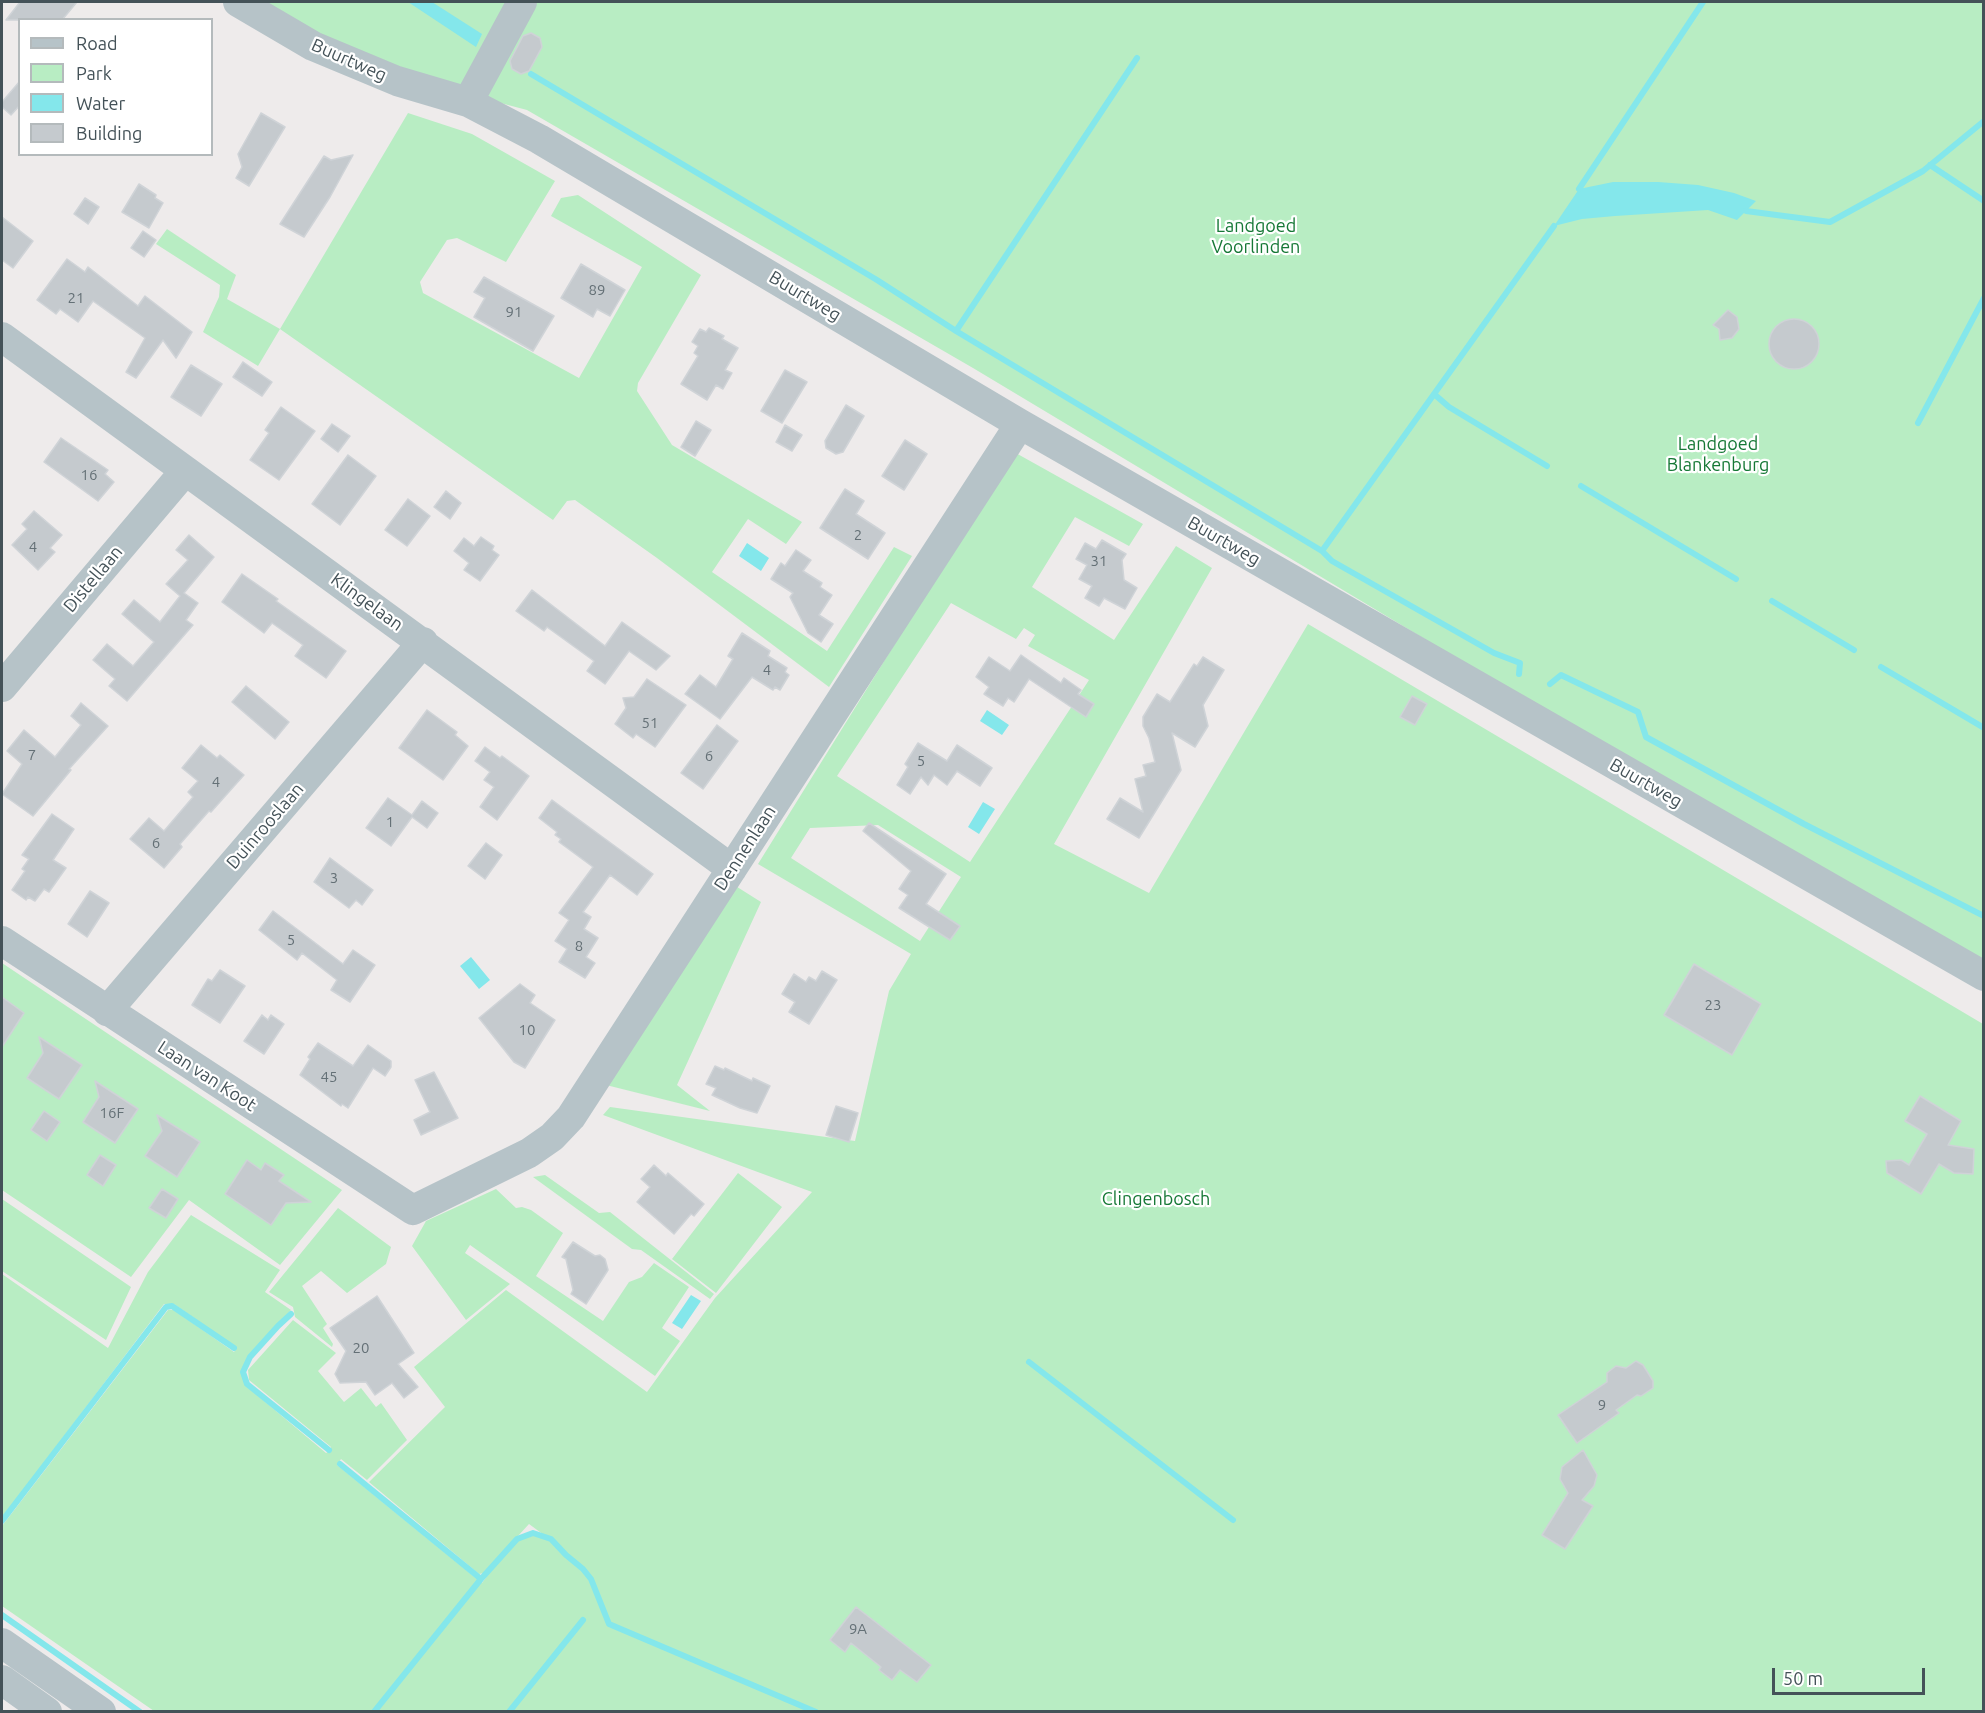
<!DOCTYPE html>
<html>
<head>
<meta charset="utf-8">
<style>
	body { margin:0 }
	#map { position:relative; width:1985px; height:1713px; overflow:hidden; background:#eeebeb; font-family:Ubuntu,sans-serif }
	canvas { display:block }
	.frame { position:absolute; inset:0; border:3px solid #445258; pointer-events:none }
	.legend { position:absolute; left:18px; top:18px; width:195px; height:138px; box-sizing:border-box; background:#fff; border:2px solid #b4babc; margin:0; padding:8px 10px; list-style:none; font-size:18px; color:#445258 }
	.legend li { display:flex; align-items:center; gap:12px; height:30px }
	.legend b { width:30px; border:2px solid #b4babc }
	.scale { position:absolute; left:1772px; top:1668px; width:153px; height:27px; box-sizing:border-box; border:3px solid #445258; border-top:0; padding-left:8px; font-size:18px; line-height:21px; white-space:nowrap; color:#445258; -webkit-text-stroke:4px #fff; paint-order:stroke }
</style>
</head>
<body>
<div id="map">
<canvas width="1985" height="1713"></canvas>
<div class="frame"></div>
<ul class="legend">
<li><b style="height:8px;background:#b6c3c8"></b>Road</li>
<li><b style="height:16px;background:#b8edc3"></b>Park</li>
<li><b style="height:16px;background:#84e7eb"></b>Water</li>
<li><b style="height:16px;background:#c5cace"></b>Building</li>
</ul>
<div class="scale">50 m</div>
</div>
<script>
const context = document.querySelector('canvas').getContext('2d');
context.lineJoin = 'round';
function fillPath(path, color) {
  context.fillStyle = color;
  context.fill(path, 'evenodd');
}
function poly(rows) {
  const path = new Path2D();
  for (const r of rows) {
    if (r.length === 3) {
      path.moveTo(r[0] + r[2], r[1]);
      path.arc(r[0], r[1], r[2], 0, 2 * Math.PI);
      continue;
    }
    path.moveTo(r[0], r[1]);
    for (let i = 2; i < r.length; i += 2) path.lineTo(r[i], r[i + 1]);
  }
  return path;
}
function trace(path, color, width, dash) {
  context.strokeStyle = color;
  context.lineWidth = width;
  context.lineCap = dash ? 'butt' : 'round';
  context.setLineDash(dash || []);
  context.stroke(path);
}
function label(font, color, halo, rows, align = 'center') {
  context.font = font + ' Ubuntu,sans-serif';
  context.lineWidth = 4.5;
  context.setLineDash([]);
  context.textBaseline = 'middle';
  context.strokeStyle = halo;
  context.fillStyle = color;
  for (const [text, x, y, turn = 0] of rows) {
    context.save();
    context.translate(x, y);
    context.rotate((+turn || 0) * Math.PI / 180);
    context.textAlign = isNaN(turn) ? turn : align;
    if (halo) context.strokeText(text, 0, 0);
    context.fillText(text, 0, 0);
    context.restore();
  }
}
const green = poly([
	[253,2,1983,2,1983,962,1538,707,973,368,527,110,455,91,368,62],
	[408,113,472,134,555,181,506,262,457,238,447,240,420,282,423,293,579,378,642,267,551,216,561,198,578,195,701,275,638,383,637,391,672,445,802,522,786,544,748,519,712,572,827,651,894,547,912,556,829,687,657,558,575,500,567,501,553,520,280,329,258,366,203,332,219,297,220,285,156,244,167,229,236,275,227,299,280,329],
	[1014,452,1143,524,1129,546,1075,517,1032,587,1114,640,1176,546,1212,568,1054,844,1149,893,1308,624,1983,1024,1983,1711,154,1711,2,1606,2,1526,168,1310,174,1310,234,1352,237,1348,174,1304,164,1304,2,1518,2,1274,108,1348,148,1272,191,1215,280,1270,265,1292,291,1310,250,1355,241,1372,245,1385,326,1453,331,1450,331,1447,249,1380,248,1370,293,1320,336,1353,318,1371,344,1402,361,1388,376,1407,381,1403,407,1440,367,1480,341,1459,337,1465,482,1583,498,1561,517,1539,533,1533,548,1538,529,1524,484,1573,479,1574,369,1482,445,1407,414,1367,506,1290,647,1392,715,1298,812,1192,603,1115,610,1107,855,1141,889,991,911,954,758,864],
	[951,603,1016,639,1024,628,1035,635,1028,646,1089,680,970,862,837,776],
	[878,825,961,877,920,941,791,858,810,828],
	[734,885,761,902,677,1085,710,1111,606,1085],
	[2,963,342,1190,280,1265,189,1200,131,1277,2,1190],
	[738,1173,782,1207,716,1293,672,1259],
	[545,1175,599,1213,610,1212,714,1294,710,1299,641,1250,632,1249,533,1177],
	[496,1189,516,1208,522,1207,531,1210,563,1233,536,1276,603,1321,629,1282,642,1277,654,1263,689,1287,662,1328,680,1341,655,1376,470,1245,465,1253,510,1284,466,1320,412,1246,426,1221],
	[2,1199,131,1287,106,1340,2,1271],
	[338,1208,391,1247,386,1264,347,1293,321,1271,302,1286,327,1324,323,1328,333,1344,332,1347,295,1317,293,1307,269,1292]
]);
const water = poly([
	[408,2,432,2,482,34,476,47],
	[1613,182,1658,182,1698,185,1734,193,1756,201,1737,220,1708,210,1615,216,1582,219,1554,226,1579,189],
	[747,543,769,558,761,571,739,556],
	[987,710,1009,725,1002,735,980,721],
	[983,802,995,809,979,834,968,827],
	[471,957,490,980,479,989,460,966],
	[691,1295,701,1301,682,1329,672,1323]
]);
const stream = poly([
	[531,74,877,280,956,331,1322,551,1332,561,1494,653,1520,663,1519,674],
	[1930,165,1984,201],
	[1579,189,1703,2],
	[1746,211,1830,222,1923,171,1984,121],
	[956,331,1137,58],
	[1434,394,1449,407,1547,466],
	[1918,423,1984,298],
	[1581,486,1736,579],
	[1322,551,1554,226],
	[1772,601,1854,650],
	[1881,667,1984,728],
	[1550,684,1561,675,1638,712,1646,737,1804,824,1984,916],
	[291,1314,278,1326,250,1357,243,1372,247,1384,329,1450],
	[1029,1362,1233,1520],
	[340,1464,481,1579],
	[2,1521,166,1307,172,1306,234,1348],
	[2,1615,140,1712],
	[374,1712,481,1579,517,1539,533,1533,551,1539,566,1555,583,1569,591,1579,609,1624,816,1712],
	[509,1712,583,1620]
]);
const building = poly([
	[20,2,77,2,62,20,6,20,20,2],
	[531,33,540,38,542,47,529,71,521,74,512,69,510,61,523,36,531,33],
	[20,81,20,105,11,115,2,107,2,102,20,81],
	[261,113,285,127,249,186,236,178,242,167,238,154,261,113],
	[353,155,330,197,304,237,280,224,324,156,331,160,353,155],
	[139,184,156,195,155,198,163,203,149,228,122,212,139,184],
	[85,198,99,207,88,224,74,214,85,198],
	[2,217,33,241,13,268,2,260,2,217],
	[143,231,156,240,144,257,131,248,143,231],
	[67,259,85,272,88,267,138,306,145,296,192,332,176,358,163,340,136,378,126,372,145,338,93,301,78,322,60,309,56,314,37,300,67,259],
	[581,264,625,290,610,316,597,309,593,317,561,298,581,264],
	[484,277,554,316,533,351,474,317,485,298,474,292,484,277],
	[1728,310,1737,317,1739,329,1732,338,1720,340,1719,329,1713,325,1728,310],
	[1794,344,25],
	[709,328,724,336,722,339,738,348,725,370,732,373,723,389,716,385,707,400,681,384,698,356,694,353,698,346,692,342,700,329,706,332,709,328],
	[243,362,272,382,262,396,233,377,243,362],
	[191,365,222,384,201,416,171,397,191,365],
	[785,370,807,382,782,423,761,411,785,370],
	[846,405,864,416,843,452,836,454,826,448,825,441,846,405],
	[281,407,315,431,279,480,250,460,269,433,265,430,281,407],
	[696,421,711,430,695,456,681,447,696,421],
	[332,424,350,436,338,452,321,439,332,424],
	[785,425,802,435,792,451,776,442,785,425],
	[61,438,108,470,105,474,114,482,98,501,44,462,61,438],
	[905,440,927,454,904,490,882,476,905,440],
	[348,455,376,476,340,525,312,504,348,455],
	[845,489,864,501,856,514,885,533,868,559,820,528,845,489],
	[446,491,461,503,450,519,434,507,446,491],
	[408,499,430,516,407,546,385,530,408,499],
	[34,511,62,535,50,548,55,552,38,570,12,545,27,529,22,524,34,511],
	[189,535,214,557,184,593,198,603,186,620,193,625,127,701,109,686,115,679,93,660,107,644,133,666,154,642,122,614,134,600,160,622,180,596,166,584,188,560,176,550,189,535],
	[481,537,494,546,492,550,499,555,480,581,464,570,469,563,454,551,464,538,474,546,481,537],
	[1102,540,1126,554,1122,560,1124,580,1137,588,1125,609,1104,598,1099,606,1085,598,1092,586,1079,579,1087,565,1076,559,1085,543,1096,549,1102,540],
	[796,550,811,560,803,571,822,583,820,587,832,595,819,615,833,624,821,642,808,633,790,597,793,593,771,579,781,563,785,566,796,550],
	[242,574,278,599,276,601,346,651,326,678,295,656,303,645,272,623,264,633,222,602,242,574],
	[532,590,605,646,622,622,670,656,656,670,629,651,605,684,587,671,594,661,547,627,544,631,516,611,532,590],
	[742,633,770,651,768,656,787,668,785,672,789,675,780,690,775,687,773,690,752,677,720,719,685,694,700,675,716,687,733,659,728,656,742,633],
	[1021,655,1061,683,1064,678,1081,690,1078,694,1094,704,1086,717,1029,679,1014,702,1008,698,1003,706,984,694,989,687,976,677,989,657,1010,671,1021,655],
	[1203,657,1224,670,1203,705,1208,726,1195,747,1172,733,1181,770,1139,838,1107,819,1120,798,1143,812,1135,779,1146,776,1143,765,1155,762,1149,738,1143,726,1143,717,1157,694,1170,702,1194,664,1197,666,1203,657],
	[647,679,686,705,655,747,636,734,633,738,615,724,626,708,623,698,634,697,647,679],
	[246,686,289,722,275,739,232,702,246,686],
	[1412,696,1427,704,1415,725,1400,717,1412,696],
	[81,703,108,726,69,769,71,770,33,816,2,794,22,764,7,751,24,730,55,757,81,725,71,716,81,703],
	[427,710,457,732,455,735,468,746,443,780,399,748,427,710],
	[717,725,738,741,703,789,681,773,717,725],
	[918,743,947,761,957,745,992,768,980,786,957,771,947,785,934,775,928,785,921,777,910,794,897,785,908,767,905,764,918,743],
	[201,745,217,758,220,755,244,775,211,812,209,811,180,844,182,847,164,868,130,839,149,818,164,831,193,797,188,792,198,781,182,768,201,745],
	[485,747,500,758,502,756,529,776,497,820,480,807,494,787,484,780,490,772,475,761,485,747],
	[388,798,412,815,422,801,438,813,427,828,412,817,391,846,366,828,388,798],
	[552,800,653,874,637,895,610,875,583,912,591,917,584,929,598,938,586,957,595,963,585,978,559,962,567,949,555,941,569,920,559,913,593,867,559,842,561,839,555,835,557,832,539,818,552,800],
	[52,814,74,829,53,860,66,868,49,892,44,889,35,901,28,897,26,900,12,890,25,871,22,869,29,859,22,855,52,814],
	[869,823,946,874,926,904,960,926,950,940,899,908,908,895,899,889,911,871,863,831,869,823],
	[486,843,502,855,485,879,468,866,486,843],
	[330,858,373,890,362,905,356,900,349,908,314,882,330,858],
	[90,891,109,903,87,937,68,924,90,891],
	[273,911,343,964,353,950,375,965,350,1002,331,990,337,980,302,953,297,960,259,930,273,911],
	[1694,964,1761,1004,1732,1055,1664,1015,1694,964],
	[220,970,245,986,220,1023,192,1005,208,979,212,981,220,970],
	[822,971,837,980,809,1024,789,1012,795,1002,782,994,794,974,806,982,809,977,816,981,822,971],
	[520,984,535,995,530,1003,555,1020,525,1068,514,1062,479,1018,520,984],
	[2,997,24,1013,2,1047,2,997],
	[262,1015,268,1020,271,1015,284,1024,264,1054,244,1041,262,1015],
	[39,1037,82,1065,59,1099,27,1078,43,1053,39,1037],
	[318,1043,353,1066,368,1045,391,1061,391,1067,385,1076,373,1068,348,1108,342,1104,341,1106,300,1075,310,1059,308,1057,318,1043],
	[715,1066,724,1070,725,1068,752,1081,753,1078,770,1086,757,1113,740,1108,712,1095,716,1088,706,1084,715,1066],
	[434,1072,458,1118,421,1135,414,1120,430,1112,415,1080,434,1072],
	[95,1081,138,1109,115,1143,83,1122,99,1097,95,1081],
	[1920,1096,1961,1121,1948,1145,1974,1149,1973,1174,1954,1173,1939,1164,1921,1194,1887,1173,1886,1161,1901,1160,1909,1165,1927,1134,1905,1121,1920,1096],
	[836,1106,858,1113,849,1142,826,1135,836,1106],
	[44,1111,60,1122,47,1141,31,1130,44,1111],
	[157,1115,200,1142,177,1177,145,1156,162,1131,157,1115],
	[100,1155,116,1165,103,1186,87,1175,100,1155],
	[247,1160,261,1170,265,1163,284,1175,279,1181,311,1202,286,1203,271,1225,225,1194,247,1160],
	[654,1165,666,1176,668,1173,704,1204,694,1216,691,1214,674,1234,637,1202,650,1187,641,1179,654,1165],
	[162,1189,178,1199,166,1218,149,1208,162,1189],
	[573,1242,595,1256,600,1255,605,1259,608,1270,586,1304,571,1294,573,1290,566,1259,562,1257,573,1242],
	[377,1296,414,1353,398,1364,418,1387,404,1398,392,1383,375,1395,366,1382,340,1383,335,1374,346,1351,330,1328,377,1296],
	[1636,1361,1643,1365,1653,1381,1653,1388,1641,1396,1637,1395,1616,1410,1619,1413,1577,1443,1558,1415,1607,1382,1607,1373,1616,1366,1626,1368,1636,1361],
	[1583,1450,1597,1475,1594,1486,1582,1500,1593,1506,1565,1549,1542,1535,1568,1493,1560,1479,1562,1467,1583,1450],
	[856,1607,931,1665,917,1682,900,1670,892,1680,879,1670,881,1667,851,1643,845,1652,830,1640,856,1607]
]);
const minor = poly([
	[238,2,313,46,397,81,468,102,539,139,1020,424,1984,976],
	[468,102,522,2],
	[2,337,732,869],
	[2,687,185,471],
	[2,941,413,1210,529,1153,552,1137,571,1117,1020,424],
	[107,1011,423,642],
	[2,1643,101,1712],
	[2,1680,47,1712]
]);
const numberNames = [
	["89",597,290],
	["21",76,298],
	["91",514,312],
	["16",89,475],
	["2",858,535],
	["4",33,547],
	["31",1099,561],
	["4",767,670],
	["51",650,723],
	["7",32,755],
	["6",709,756],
	["5",921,761],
	["4",216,782],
	["1",390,822],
	["6",156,843],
	["3",334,878],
	["5",291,940],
	["8",579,946],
	["23",1713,1005],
	["10",527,1030],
	["45",329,1077],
	["16F",112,1113],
	["20",361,1348],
	["9",1602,1405],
	["9A",858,1629]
];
const streetNames = [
	["Buurtweg",349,60,24],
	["Buurtweg",805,296,31],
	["Buurtweg",1224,541,30],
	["Distellaan",93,579,-50],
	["Klingelaan",367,602,36],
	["Buurtweg",1646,783,30],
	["Duinrooslaan",265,826,-49],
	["Dennenlaan",745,848,-57],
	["Laan van Koot",207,1076,33]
];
const parkNames = [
	["Landgoed",1256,226],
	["Voorlinden",1256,247],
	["Landgoed",1718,444],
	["Blankenburg",1718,465],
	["Clingenbosch",1156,1199]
];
fillPath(green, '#b8edc3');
fillPath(water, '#84e7eb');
trace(stream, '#84e7eb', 6);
fillPath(building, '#c5cace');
trace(building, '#cfd3d7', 1.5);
trace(minor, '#b6c3c8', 30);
label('15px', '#647076', null, numberNames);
label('18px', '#445258', '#fff', streetNames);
label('18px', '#167836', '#fff', parkNames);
</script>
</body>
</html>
